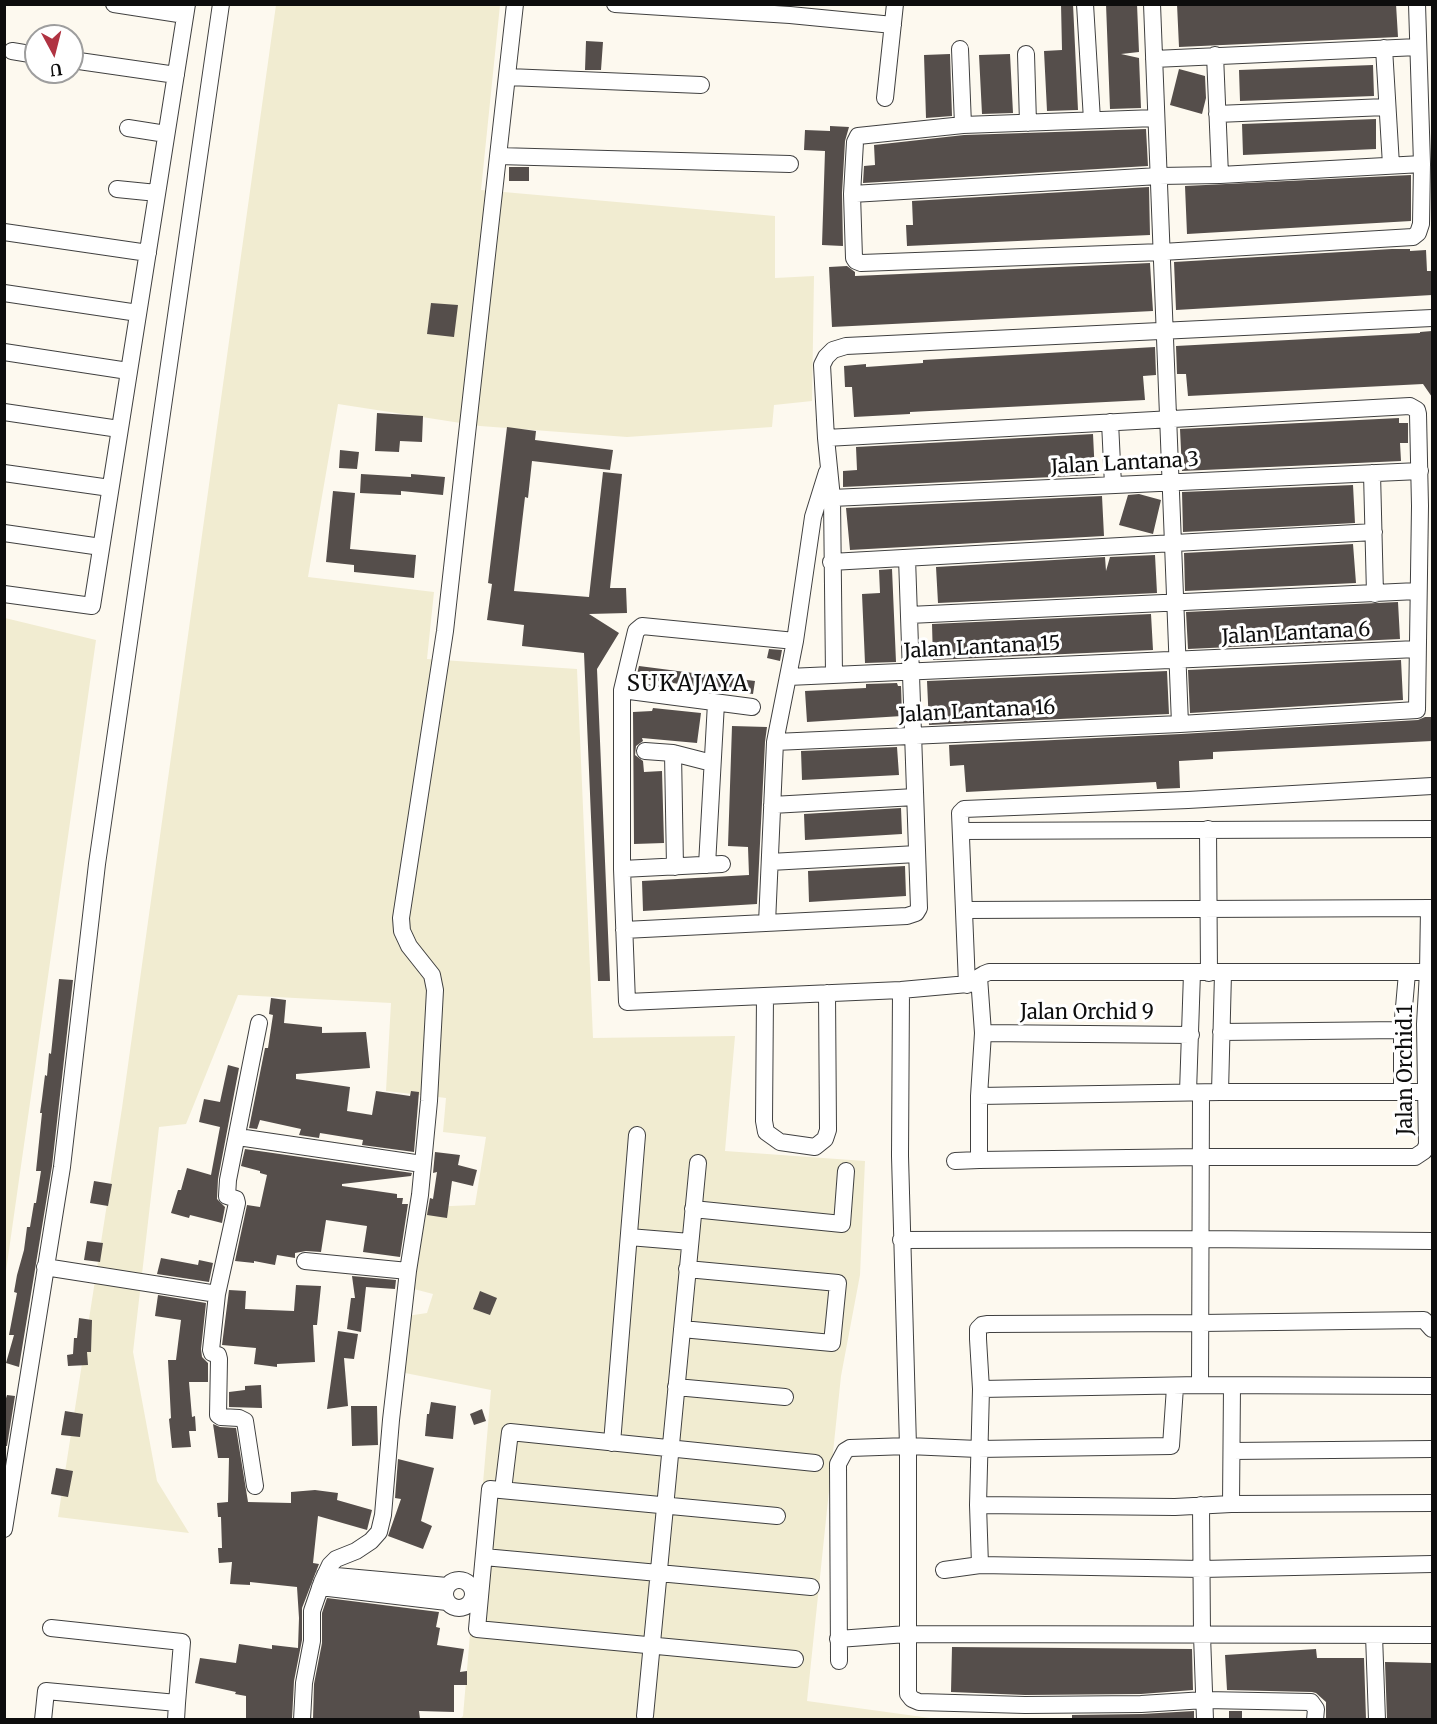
<!DOCTYPE html>
<html>
<head>
<meta charset="utf-8">
<style>
	body { margin:0 }
	#map { position:relative; width:1437px; height:1724px; overflow:hidden; background:#fdf9ef; font-family:Merriweather,serif }
	canvas { display:block }
	.frame { position:absolute; inset:0; border:6px solid #0d0d0d; pointer-events:none }
	.north { position:absolute; left:24px; top:24px; width:60px; height:60px; box-sizing:border-box; background:#fff; border:2px solid #9e9e9e; border-radius:50%; rotate:173deg; font-size:16px; font-weight:700; line-height:24px; text-align:center; color:#0d0d0d }
	.north::after { content:''; display:block; margin:auto; width:21px; height:27px; background:#b03342; clip-path:polygon(50% 0,100% 100%,50% 72%,0 100%) }
</style>
</head>
<body>
<div id="map">
<canvas width="1437" height="1724"></canvas>
<div class="frame"></div>
<div class="north">U</div>
</div>
<script>
const context = document.querySelector('canvas').getContext('2d');
context.lineJoin = 'round';
function fillPath(path, color) {
  context.fillStyle = color;
  context.fill(path, 'evenodd');
}
function poly(rows) {
  const path = new Path2D();
  for (const r of rows) {
    if (r.length === 3) {
      path.moveTo(r[0] + r[2], r[1]);
      path.arc(r[0], r[1], r[2], 0, 2 * Math.PI);
      continue;
    }
    path.moveTo(r[0], r[1]);
    for (let i = 2; i < r.length; i += 2) path.lineTo(r[i], r[i + 1]);
  }
  return path;
}
function trace(path, color, width, dash) {
  context.strokeStyle = color;
  context.lineWidth = width;
  context.lineCap = dash ? 'butt' : 'round';
  context.setLineDash(dash || []);
  context.stroke(path);
}
function label(font, color, halo, rows, align = 'center') {
  context.font = font + ' Merriweather,serif';
  context.lineWidth = 6;
  context.setLineDash([]);
  context.textBaseline = 'middle';
  context.strokeStyle = halo;
  context.fillStyle = color;
  for (const [text, x, y, turn = 0] of rows) {
    context.save();
    context.translate(x, y);
    context.rotate((+turn || 0) * Math.PI / 180);
    context.textAlign = isNaN(turn) ? turn : align;
    if (halo) context.strokeText(text, 0, 0);
    context.fillText(text, 0, 0);
    context.restore();
  }
}
const farmland = poly([
	[276,5,500,5,481,190,775,216,775,278,814,276,812,401,774,405,772,427,627,437,480,426,338,404,308,577,434,592,427,659,577,669,593,1038,735,1036,725,1151,865,1161,860,1275,841,1376,807,1701,937,1719,460,1719,463,1716,491,1390,400,1372,407,1316,427,1313,433,1294,410,1288,428,1207,475,1205,486,1137,443,1132,446,1098,386,1091,391,1003,238,995,186,1124,159,1127,133,1352,157,1481,189,1533,58,1517,122,1108],
	[5,618,96,640,5,1278,4,618]
]);
const building = poly([
	[1061,4,1073,4,1078,110,1047,111,1044,51,1062,50],
	[1106,4,1137,4,1139,52,1121,54,1139,58,1141,108,1110,109],
	[1177,4,1396,4,1398,37,1179,47],
	[586,41,603,42,601,70,585,70],
	[950,54,952,116,926,118,924,55],
	[1010,54,1013,113,982,114,979,55],
	[1373,65,1374,96,1240,101,1239,70],
	[1179,69,1205,76,1206,98,1202,114,1170,105],
	[1376,119,1376,149,1243,155,1242,124],
	[830,126,849,127,845,141,842,193,843,246,822,245,825,151,804,150,805,130,830,131],
	[1146,129,1148,166,863,183,864,166,875,165,874,145,964,135],
	[509,167,529,167,529,181,509,181],
	[1411,175,1411,221,1187,234,1185,186],
	[1149,187,1150,235,907,246,906,225,913,225,912,201],
	[1392,249,1410,249,1410,251,1426,250,1427,271,1432,271,1432,295,1176,310,1174,262],
	[1150,263,1153,311,832,327,829,267,847,266,855,272,855,276],
	[431,303,458,305,454,337,427,334],
	[1432,331,1432,397,1423,384,1188,396,1186,374,1177,374,1176,346,1420,333,1420,332],
	[1155,347,1156,375,1143,376,1145,400,910,412,910,414,854,417,852,387,845,387,844,366,866,364,866,367,923,363,923,360],
	[377,413,423,416,422,442,400,441,399,452,375,451],
	[1399,418,1399,423,1408,423,1408,443,1400,443,1401,461,1182,471,1180,429],
	[507,427,536,431,535,440,613,450,610,470,532,461,528,498,525,497,514,591,589,597,603,472,622,474,610,588,626,588,627,613,589,614,619,633,597,669,610,981,598,981,584,653,522,646,524,625,487,620,492,584,488,583],
	[1093,434,1095,475,843,487,843,471,857,470,856,447],
	[340,450,359,452,357,469,339,468],
	[361,474,411,477,411,474,445,477,443,495,401,491,401,495,360,493],
	[1353,485,1355,523,1183,532,1182,492],
	[333,491,355,493,350,549,416,555,414,578,354,572,354,565,326,562],
	[1139,494,1161,500,1153,534,1119,525,1128,495],
	[1102,496,1104,536,850,550,846,508],
	[1353,544,1356,583,1185,591,1184,553],
	[1155,555,1157,593,938,603,936,567,1105,557,1106,571,1110,557],
	[892,569,896,662,865,663,862,594,880,593,879,570],
	[1398,602,1400,639,1188,649,1186,612],
	[1151,614,1153,650,933,660,932,624],
	[769,649,782,650,780,661,767,658],
	[1401,660,1403,700,1190,713,1188,670],
	[639,666,755,681,753,694,636,678],
	[1167,671,1169,714,929,725,927,681],
	[897,683,898,686,901,686,902,716,807,722,805,691,866,688,866,684],
	[653,708,701,713,697,743,642,738,643,741,636,746,635,755,643,761,644,772,662,771,664,843,634,844,633,712,652,711],
	[1425,717,1432,717,1432,741,1213,752,1213,759,1179,761,1180,788,1157,789,1156,782,966,792,964,765,950,766,949,745,1181,734,1418,720],
	[732,726,767,727,765,742,757,904,643,911,642,881,749,875,748,847,728,846],
	[897,747,899,775,802,780,801,751],
	[901,808,902,834,805,840,804,814],
	[905,866,906,896,809,902,808,871],
	[59,979,73,980,52,1166,19,1367,6,1363,14,1335,9,1335,17,1293,14,1292,17,1275,24,1250,27,1227,30,1227,34,1203,36,1203,41,1171,36,1171,42,1113,40,1113,42,1099,45,1075,47,1076,49,1053,51,1054],
	[271,998,286,1000,284,1023,322,1027,322,1033,366,1032,370,1068,296,1074,296,1079,350,1087,347,1111,372,1115,376,1091,410,1096,411,1091,419,1092,414,1152,362,1145,363,1140,320,1133,319,1138,299,1135,301,1129,260,1120,257,1129,249,1128,265,1048,268,1048,273,1015,269,1014],
	[228,1065,239,1068,218,1179,217,1199,225,1207,222,1223,190,1215,189,1218,171,1213,178,1190,181,1190,187,1168,211,1175,220,1127,199,1122,204,1099,220,1102],
	[245,1149,412,1173,411,1176,342,1184,342,1186,397,1194,397,1198,403,1198,402,1204,408,1204,400,1257,363,1252,367,1226,326,1220,321,1252,306,1251,295,1253,295,1258,277,1255,275,1265,254,1261,254,1263,235,1261,247,1205,260,1207,267,1175,260,1173,260,1171,241,1166],
	[435,1152,460,1155,458,1165,477,1170,473,1186,452,1181,447,1218,427,1215,430,1198,433,1199,437,1172,433,1173],
	[94,1181,112,1184,108,1206,90,1203],
	[87,1241,103,1243,100,1262,84,1260],
	[161,1258,198,1265,199,1260,213,1263,209,1282,157,1274],
	[352,1276,396,1280,395,1289,366,1287,361,1332,347,1329,351,1298,355,1298],
	[296,1285,321,1286,317,1325,313,1325,315,1362,277,1364,277,1367,254,1364,256,1348,222,1345,229,1290,246,1291,245,1309,294,1311],
	[480,1291,497,1298,490,1315,473,1309],
	[158,1295,206,1303,201,1349,202,1357,208,1363,208,1382,189,1382,192,1417,195,1416,196,1431,189,1431,191,1447,172,1448,169,1419,171,1418,168,1360,176,1360,181,1320,155,1316],
	[79,1318,92,1320,91,1352,87,1352,88,1365,68,1366,67,1355,73,1354,74,1338,77,1338],
	[338,1331,358,1334,354,1359,344,1358,348,1406,327,1409],
	[261,1385,262,1408,229,1407,229,1392,245,1390,245,1386],
	[7,1395,15,1396,7,1446,4,1446,4,1405],
	[431,1402,456,1406,453,1439,425,1436,427,1414,429,1414],
	[351,1406,377,1406,378,1445,352,1446],
	[482,1409,486,1421,474,1425,470,1414],
	[65,1411,83,1414,80,1437,61,1435],
	[213,1424,220,1427,236,1428,248,1502,291,1503,291,1492,315,1490,338,1493,337,1500,372,1510,367,1530,318,1516,313,1563,319,1564,302,1608,302,1640,294,1681,292,1719,246,1719,246,1696,235,1694,236,1692,195,1683,200,1658,236,1663,239,1644,272,1649,272,1645,298,1648,299,1618,297,1587,250,1582,250,1585,230,1584,232,1562,219,1563,218,1548,222,1548,221,1517,218,1517,217,1503,228,1502,229,1458,218,1458],
	[398,1459,434,1468,421,1521,432,1526,423,1549,388,1536,401,1499,395,1498],
	[56,1468,73,1471,68,1497,51,1494],
	[327,1598,439,1612,436,1627,440,1628,437,1645,464,1649,460,1672,467,1671,467,1685,454,1685,454,1712,419,1711,420,1719,313,1719,314,1684,322,1643,322,1613],
	[952,1647,1192,1649,1193,1690,1141,1694,1025,1695,951,1692],
	[1316,1649,1317,1658,1364,1658,1366,1719,1326,1719,1326,1702,1316,1693,1312,1692,1227,1690,1225,1655],
	[1385,1662,1432,1663,1432,1719,1387,1719],
	[1194,1711,1194,1719,1072,1719,1072,1715,1142,1714],
	[1229,1711,1242,1711,1242,1719,1229,1719]
]);
const street = poly([
	[114,4,185,15],
	[615,4,790,15,893,25],
	[1085,4,1092,120],
	[1152,4,1180,724],
	[1384,48,1391,165],
	[960,49,963,125],
	[12,51,36,55],
	[1026,54,1028,123],
	[1215,55,1220,175],
	[1154,59,1418,47],
	[72,60,176,75],
	[508,77,701,85],
	[885,98,895,4],
	[1217,114,1386,107],
	[1156,118,963,125,858,136,855,142,852,194,854,258,856,261,861,263,1162,252,1413,237,1418,233,1421,224,1422,164,1417,4],
	[128,128,166,134],
	[498,156,790,164],
	[117,189,157,193],
	[852,194,1159,176,1220,175,1422,164],
	[4,232,148,253],
	[4,293,138,313],
	[4,352,128,371],
	[4,412,119,429],
	[1110,422,1113,485],
	[4,473,110,488],
	[1372,473,1375,594],
	[832,498,1420,471],
	[4,533,101,547],
	[831,562,1374,532],
	[4,594,92,606,187,4],
	[909,615,1417,591],
	[795,641,642,626,636,631,622,690,622,869,627,1002,901,990,979,983],
	[834,675,832,498,826,438,822,365,826,357,833,350,846,346,1432,318],
	[788,677,1417,649],
	[622,690,752,707],
	[775,742,1180,724,1417,710,1420,506,1418,414,1417,410,1410,406,826,438],
	[645,751,673,753,712,763],
	[673,753,675,867],
	[772,805,915,797],
	[1208,829,1209,973],
	[961,831,1432,829],
	[770,862,917,854],
	[707,865,716,703],
	[622,869,722,864],
	[965,910,1432,908],
	[767,923,775,742,795,641,813,517,827,472],
	[624,930,907,916,916,913,919,908,907,558],
	[1428,972,989,972,984,974,979,977,983,1033,979,1096,979,1160,1202,1157,1415,1157,1424,1151,1427,1145,1425,1024,1428,972,1429,908],
	[967,985,960,813,964,809,1188,800,1432,786],
	[901,990,900,1156,908,1446,908,1694,912,1699,919,1702,1025,1705,1141,1704,1205,1700,1311,1702,1316,1709,1315,1720],
	[765,996,764,1121,766,1132,780,1142,815,1147,825,1139,828,1130,827,993],
	[1221,1032,1402,1030],
	[983,1033,1191,1035],
	[1188,1092,1192,973],
	[1220,1092,1223,973],
	[1402,1092,1402,1030,1407,973],
	[979,1096,1220,1092,1426,1092],
	[238,1137,422,1164],
	[955,1161,979,1160],
	[693,1209,842,1224,846,1171],
	[629,1237,690,1242],
	[901,1240,1201,1239,1432,1241],
	[305,1261,408,1271],
	[45,1267,217,1294],
	[682,1329,832,1343,838,1283,687,1269],
	[1432,1329,1424,1320,1201,1323,988,1324,982,1325,978,1329,978,1339,981,1389,978,1505,980,1565,1202,1569,1432,1564],
	[1200,1385,1201,1093],
	[676,1387,785,1397],
	[981,1389,1200,1385,1432,1386],
	[612,1443,637,1135],
	[1232,1451,1432,1449],
	[255,1486,245,1421,239,1418,221,1417,218,1415,219,1359,218,1355,212,1353,211,1350,217,1294,237,1203,236,1199,227,1196,228,1180,259,1023],
	[503,1490,510,1432,815,1463],
	[1231,1504,1232,1386],
	[978,1505,1175,1507,1231,1504,1432,1503],
	[1201,1505,1202,1635,1205,1720],
	[777,1516,490,1489,477,1629,795,1659],
	[4,1529,62,1167,97,864,221,4],
	[484,1557,811,1587],
	[944,1570,980,1565],
	[325,1575,447,1586],
	[459,1594,14],
	[320,1587,447,1602],
	[1374,1635,1377,1720],
	[838,1639,907,1634,1432,1635],
	[839,1661,838,1464,845,1451,850,1448,908,1446,978,1449,1171,1446,1175,1387],
	[645,1716,698,1163],
	[43,1720,46,1691,177,1703,182,1642,51,1628],
	[176,1720,177,1703],
	[302,1720,304,1683,312,1641,312,1611,322,1582,330,1565,336,1559,356,1551,371,1541,379,1532,383,1515,391,1420,408,1271,420,1195,429,1101,435,990,432,975,409,946,402,931,401,918,445,631,515,4]
]);
const streetNames = [
	["Jalan Lantana 3",1125,464,-3],
	["Jalan Lantana 6",1296,634,-3],
	["Jalan Lantana 15",982,648,-3],
	["Jalan Lantana 16",977,712,-3],
	["Jalan Orchid 9",1087,1013],
	["Jalan Orchid.1",1406,1070,-90]
];
const quarterNames = [
	["SUKAJAYA",688,685]
];
fillPath(farmland, '#f1ecd1');
fillPath(building, '#554e4b');
trace(street, '#404040', 18);
trace(street, '#fff', 16);
label('20px', '#0d0d0d', '#fff', streetNames);
context.letterSpacing = '1.5px';
label('22px', '#0d0d0d', '#fff', quarterNames);
context.letterSpacing = '0px';
</script>
</body>
</html>
